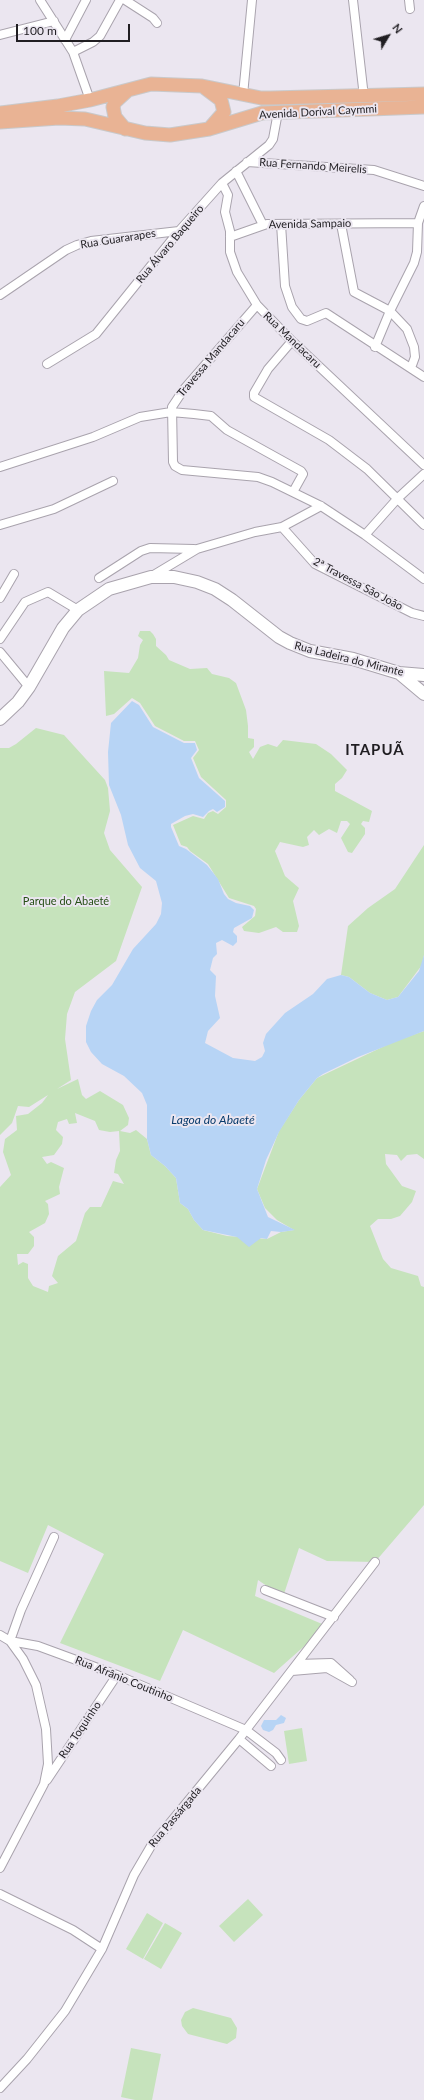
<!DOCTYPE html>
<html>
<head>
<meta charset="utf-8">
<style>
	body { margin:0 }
	#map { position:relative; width:424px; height:2100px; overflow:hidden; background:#ebe6f0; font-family:Lato,sans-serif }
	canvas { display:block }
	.north { position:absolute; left:368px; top:16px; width:40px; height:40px; -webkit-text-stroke:3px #ebe6f0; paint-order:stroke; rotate:52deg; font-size:11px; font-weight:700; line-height:16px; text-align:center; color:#201e22 }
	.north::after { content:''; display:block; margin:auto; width:14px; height:18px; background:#201e22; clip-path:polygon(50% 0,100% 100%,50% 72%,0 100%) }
	.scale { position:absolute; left:16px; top:24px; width:114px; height:18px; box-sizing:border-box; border:2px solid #201e22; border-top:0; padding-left:5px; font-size:12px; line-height:14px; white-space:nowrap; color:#201e22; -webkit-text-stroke:3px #ebe6f0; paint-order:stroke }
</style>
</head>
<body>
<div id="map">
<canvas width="424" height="2100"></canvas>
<div class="north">N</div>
<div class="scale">100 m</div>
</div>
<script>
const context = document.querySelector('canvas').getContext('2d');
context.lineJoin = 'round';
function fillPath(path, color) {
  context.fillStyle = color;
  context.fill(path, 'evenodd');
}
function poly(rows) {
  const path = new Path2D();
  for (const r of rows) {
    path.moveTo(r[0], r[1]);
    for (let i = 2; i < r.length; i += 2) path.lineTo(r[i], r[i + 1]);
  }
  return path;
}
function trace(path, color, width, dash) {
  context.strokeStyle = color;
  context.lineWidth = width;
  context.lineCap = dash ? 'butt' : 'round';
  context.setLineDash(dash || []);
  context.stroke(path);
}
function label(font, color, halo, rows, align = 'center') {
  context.font = font + ' Lato,sans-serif';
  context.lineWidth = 4;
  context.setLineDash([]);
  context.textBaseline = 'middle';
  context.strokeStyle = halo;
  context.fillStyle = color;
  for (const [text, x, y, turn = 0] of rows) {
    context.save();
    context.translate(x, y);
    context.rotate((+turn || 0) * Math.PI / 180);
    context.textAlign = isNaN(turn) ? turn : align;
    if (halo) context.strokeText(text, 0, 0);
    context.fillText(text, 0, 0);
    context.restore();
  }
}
const green = poly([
	[140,631,150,631,153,634,156,639,156,646,166,655,169,660,190,669,207,668,212,674,229,678,236,683,246,710,248,726,248,738,254,739,254,747,249,752,253,759,260,747,268,744,277,747,283,740,316,744,331,754,347,770,342,778,335,784,335,791,372,811,369,822,363,821,361,824,365,828,365,834,352,853,348,852,341,838,350,824,347,821,341,821,337,833,329,829,319,835,314,830,307,837,309,845,303,847,280,842,275,851,285,876,299,888,293,901,299,926,297,932,283,932,276,927,259,933,244,931,242,927,255,916,256,909,254,906,229,898,208,864,190,851,187,847,181,845,173,825,193,816,204,819,208,813,213,811,218,814,226,807,226,800,201,777,193,758,199,750,195,741,184,741,155,726,140,703,132,698,114,714,106,716,104,671,129,673,138,658,140,645,143,640,138,636],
	[36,728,64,735,105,780,108,788,110,811,104,833,110,850,142,887,116,961,75,992,67,1014,65,1039,71,1080,57,1089,78,1079,82,1095,86,1099,100,1091,123,1105,129,1118,128,1125,120,1131,130,1133,136,1130,147,1139,151,1155,165,1166,176,1178,180,1203,188,1209,194,1220,203,1230,227,1236,267,1239,281,1232,294,1230,277,1220,265,1208,257,1189,279,1131,299,1100,317,1078,393,1042,424,1031,424,1159,417,1154,407,1155,401,1161,397,1155,385,1154,386,1164,402,1186,416,1191,412,1202,400,1216,391,1219,378,1219,370,1226,383,1259,391,1268,418,1276,421,1286,424,1287,424,1505,375,1562,327,1561,299,1548,283,1597,258,1580,255,1596,327,1626,274,1673,183,1630,160,1681,60,1643,104,1554,48,1525,28,1573,0,1561,0,1187,11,1175,3,1152,5,1139,17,1130,16,1116,28,1114,42,1103,48,1095,29,1107,18,1106,12,1123,0,1135,0,748,9,748,16,744],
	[75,1113,95,1121,99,1130,110,1132,119,1131,120,1151,116,1160,114,1173,118,1174,124,1184,113,1181,101,1207,90,1207,85,1213,76,1241,58,1256,52,1276,58,1283,49,1286,48,1292,33,1286,28,1278,28,1264,23,1262,18,1265,17,1254,28,1254,34,1246,34,1237,29,1232,45,1223,49,1214,48,1204,45,1201,60,1194,59,1187,64,1168,51,1162,47,1164,42,1157,54,1155,62,1144,63,1137,56,1130,58,1122,67,1119,69,1124,77,1123],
	[424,845,424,955,422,965,398,997,387,1000,370,993,349,977,341,975,348,926,368,908,395,889],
	[302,1728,307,1761,289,1764,284,1731],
	[248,1899,263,1915,234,1942,219,1926],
	[147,1913,163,1923,143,1959,126,1949],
	[165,1923,182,1933,161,1969,144,1959],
	[193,2008,231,2018,237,2028,236,2038,227,2044,188,2034,182,2026,181,2020,185,2012],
	[131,2048,161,2054,152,2100,135,2100,121,2097]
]);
const water = poly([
	[132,701,139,705,153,727,184,743,195,743,197,750,191,758,199,778,225,801,225,807,217,812,213,809,209,811,203,817,193,814,185,816,171,824,171,827,179,846,186,849,207,865,218,879,224,894,228,899,236,903,250,906,254,910,252,918,234,928,233,932,237,936,237,942,233,946,222,940,216,943,217,954,213,958,210,970,216,976,215,996,220,1018,208,1031,205,1043,233,1058,255,1061,262,1057,265,1051,263,1043,266,1034,285,1013,313,994,327,979,341,975,349,977,370,993,387,1000,398,997,419,971,424,955,424,1031,358,1057,323,1074,317,1078,299,1100,279,1132,266,1160,257,1189,268,1217,295,1230,281,1232,271,1231,267,1239,261,1238,249,1247,237,1237,203,1230,194,1220,188,1209,180,1203,176,1178,165,1166,151,1155,147,1139,147,1105,142,1093,124,1076,102,1064,91,1052,86,1042,86,1026,91,1011,97,1000,112,985,133,949,156,924,161,914,162,903,156,881,140,868,128,845,121,815,109,785,108,752,111,723],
	[281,1715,286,1718,284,1723,276,1725,273,1730,269,1732,263,1730,261,1726,264,1720,276,1720]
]);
const street = poly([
	[40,0,73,52,90,100],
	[125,0,153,18,157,23],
	[353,0,364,97],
	[409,0,410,9],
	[0,35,54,21],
	[65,40,86,0],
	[73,52,93,42,100,36,120,0],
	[243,95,252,0],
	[247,162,374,170,424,186],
	[236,171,263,225],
	[222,183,228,195,225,212,230,231,230,252,237,272,257,305,292,341,424,465],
	[281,224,285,286,292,307,301,319,307,321,326,313,424,377],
	[341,224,354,292,390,311,407,329,414,347,415,357,411,368],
	[230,237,267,224,418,223],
	[0,295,66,250,77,245,91,241,179,231],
	[257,305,184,389,172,407,173,462,175,466,182,470,258,477,272,482,321,506,365,535,424,579],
	[292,341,268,369,254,393,254,397,329,440,367,469,424,525],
	[375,347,390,311,414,263,417,252,418,223,424,206],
	[47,364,96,334,179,231,222,183,269,145,273,139,278,112],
	[0,467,93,437,140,417,171,412,194,414,211,416,227,430,301,471,303,474,293,492],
	[0,525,54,509,113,481],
	[282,527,315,564,412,613,424,616],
	[365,535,398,498,424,474],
	[152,576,197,549,255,532,282,527,321,506],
	[99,578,141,551,150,548,194,549],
	[0,598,14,574],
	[0,639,25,602,48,592,78,610],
	[0,652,29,687],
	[265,1590,334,1617],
	[0,1635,10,1641,38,1646,117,1675,246,1730,276,1753,281,1760],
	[10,1641,21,1610,54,1537],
	[297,1664,331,1663,350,1680],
	[292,1671,327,1668,352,1682],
	[239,1739,271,1766],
	[47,1780,117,1675],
	[0,1868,44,1784,48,1764,46,1729,36,1685,23,1659,10,1641],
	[0,1894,73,1930,102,1949],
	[0,2088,27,2059,65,2011,102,1949,134,1875,151,1846,239,1739,375,1562]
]);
const secondary = poly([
	[399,673,424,694],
	[0,719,18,702,29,687,63,628,78,610,109,589,151,577,174,577,197,582,215,589,232,600,279,637,290,643,310,651,353,659,399,673,424,675]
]);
const primary = poly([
	[205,88,221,100,224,112,210,128],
	[0,113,58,106,90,100,151,84,202,86,261,98,271,98,424,94],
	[0,122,59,118,85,119,145,133,170,135,209,129,262,113,424,107],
	[125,129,115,117,113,107,115,102,127,91]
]);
const streetNames = [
	["Avenida Dorival Caymmi",318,112,-3],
	["Rua Fernando Meirelis",313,166,4],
	["Avenida Sampaio",310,224,-1],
	["Rua Guararapes",118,239,-9],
	["Rua Álvaro Baqueiro",170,244,-50],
	["Rua Mandacaru",292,340,44],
	["Travessa Mandacaru",211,358,-50],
	["2ª Travessa São João",358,584,28],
	["Rua Ladeira do Mirante",349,659,14],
	["Rua Afrânio Coutinho",124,1679,22],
	["Rua Toquinho",80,1730,-56],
	["Rua Passárgada",175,1817,-50]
];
const parkNames = [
	["Parque do Abaeté",66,901]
];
const waterNames = [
	["Lagoa do Abaeté",213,1120]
];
const districtNames = [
	["ITAPUÃ",375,750]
];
fillPath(green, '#c6e3bc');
fillPath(water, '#b7d4f5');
trace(street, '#a9a3ad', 10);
trace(secondary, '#a9a3ad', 14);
trace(primary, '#c9c9ca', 15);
trace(street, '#fff', 8);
trace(secondary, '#fff', 12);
trace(primary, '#e9b394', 13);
label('11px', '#201e22', '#ebe6f0', streetNames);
label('11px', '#264f16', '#ebe6f0', parkNames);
label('italic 12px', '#083b6c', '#ebe6f0', waterNames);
context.letterSpacing = '1px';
label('bold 15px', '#201e22', '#ebe6f0', districtNames);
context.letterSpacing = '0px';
</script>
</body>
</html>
